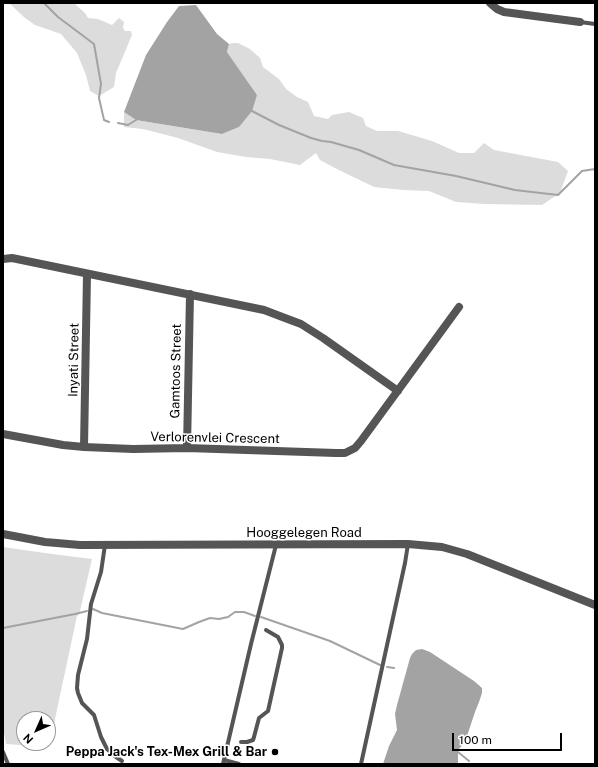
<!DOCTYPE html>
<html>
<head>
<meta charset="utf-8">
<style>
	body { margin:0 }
	#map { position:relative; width:598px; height:767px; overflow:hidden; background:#fff; font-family:"Public Sans",sans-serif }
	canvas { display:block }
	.frame { position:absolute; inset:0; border:4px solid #000; pointer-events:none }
	.north { position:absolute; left:16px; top:711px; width:40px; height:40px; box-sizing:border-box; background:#fff; border:1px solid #999; border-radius:50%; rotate:225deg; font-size:11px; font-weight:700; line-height:16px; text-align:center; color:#000 }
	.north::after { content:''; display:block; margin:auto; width:14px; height:18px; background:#000; clip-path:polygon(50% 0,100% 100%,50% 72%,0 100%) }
	.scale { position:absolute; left:452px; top:733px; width:110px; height:18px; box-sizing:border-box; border:2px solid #000; border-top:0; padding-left:5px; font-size:12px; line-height:14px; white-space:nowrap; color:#000; -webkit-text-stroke:3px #fff; paint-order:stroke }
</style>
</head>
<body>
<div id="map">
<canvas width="598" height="767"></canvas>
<div class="frame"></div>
<div class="north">N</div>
<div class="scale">100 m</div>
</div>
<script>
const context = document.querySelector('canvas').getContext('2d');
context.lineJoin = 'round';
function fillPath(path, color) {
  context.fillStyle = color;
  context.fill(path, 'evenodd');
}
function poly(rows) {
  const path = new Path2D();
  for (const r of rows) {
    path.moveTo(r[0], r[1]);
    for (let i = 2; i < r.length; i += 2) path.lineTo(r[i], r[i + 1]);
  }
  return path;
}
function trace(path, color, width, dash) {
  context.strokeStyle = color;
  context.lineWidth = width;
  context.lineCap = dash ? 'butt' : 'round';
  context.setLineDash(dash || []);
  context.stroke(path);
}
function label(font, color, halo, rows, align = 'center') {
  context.font = font + ' "Public Sans",sans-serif';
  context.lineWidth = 3;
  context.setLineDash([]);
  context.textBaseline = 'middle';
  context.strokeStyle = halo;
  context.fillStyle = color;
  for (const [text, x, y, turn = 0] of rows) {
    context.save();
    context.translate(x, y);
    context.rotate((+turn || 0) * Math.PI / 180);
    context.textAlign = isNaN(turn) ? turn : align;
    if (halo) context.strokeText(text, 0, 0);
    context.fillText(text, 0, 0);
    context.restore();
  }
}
const green = poly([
	[9,3,75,3,76,5,85,13,88,18,98,19,112,25,119,18,124,22,123,28,125,31,131,31,132,35,116,73,114,87,99,96,90,91,86,75,77,53,61,34,35,25,25,18],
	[233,43,238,43,250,49,260,58,263,67,279,79,286,89,297,97,308,102,314,116,328,119,332,115,349,112,363,118,366,126,377,131,398,131,432,141,459,153,474,153,484,143,494,150,558,162,568,171,560,193,542,205,485,204,456,202,429,191,403,190,374,187,337,169,320,160,316,153,300,165,270,159,246,157,217,152,178,138,143,129,124,127,124,112,136,120,222,134,239,127,257,95,227,52,229,44],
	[3,547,45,553,92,559,79,615,77,616,49,747,6,744,3,727],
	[24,719,48,719,48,743,24,743]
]);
const water = poly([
	[196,5,217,34,229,44,227,52,257,95,252,111,239,127,222,134,136,120,124,112,146,55,167,22,179,6],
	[422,649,430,652,474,681,482,688,482,693,479,702,475,712,465,742,458,750,458,764,383,764,389,746,397,730,395,714,397,705,410,658,412,654,416,650]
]);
const stream = poly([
	[44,3,58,17,94,44,101,84,99,98,104,120,109,122],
	[252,111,279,125,311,138,322,141,331,142,359,150,394,165,456,176,515,190,558,195,582,171,595,169],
	[118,123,128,125,136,120],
	[93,609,102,613,183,629,199,622,210,618,219,619,228,617,235,612,244,612,255,616],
	[261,617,330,641,380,665],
	[3,628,75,614,87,611],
	[387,667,394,668],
	[458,752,469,761]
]);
const service = poly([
	[580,22,595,24],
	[105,545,101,572,91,604,87,639,78,675,77,688,78,693,82,703,94,715,101,737,107,749,116,757,122,761],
	[241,742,247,742,253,740,254,737,259,718,268,711,282,648,282,645,278,637,266,630],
	[3,752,8,764],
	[224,760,239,764],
	[223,764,251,644,276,545],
	[361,764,405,563,408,544]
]);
const minor = poly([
	[490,3,497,9,504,12,580,22],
	[3,259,12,258,264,310,285,318,301,324,323,338,398,391],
	[3,434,63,445,84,447,133,449,187,448,336,453,345,453,355,448,361,441,459,307],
	[84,447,87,274],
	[187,448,190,294],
	[3,534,45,542,80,545,408,544,442,547,467,554,595,605]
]);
const markers = [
	[275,752,4,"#000"]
];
const streetNames = [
	["Inyati Street",74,360,-89],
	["Gamtoos Street",176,371,-89],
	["Verlorenvlei Crescent",215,438,1],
	["Hooggelegen Road",304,533]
];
const poiNames = [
	["Peppa Jack's Tex-Mex Grill & Bar",267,752]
];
fillPath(green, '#dcdcdc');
fillPath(water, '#a3a3a3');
trace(stream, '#a3a3a3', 2);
trace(service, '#555', 4);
trace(minor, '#555', 8);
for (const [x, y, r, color] of markers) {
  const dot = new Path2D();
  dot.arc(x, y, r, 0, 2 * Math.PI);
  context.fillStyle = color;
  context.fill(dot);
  trace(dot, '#fff', 1.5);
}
label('13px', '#000', '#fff', streetNames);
label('bold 13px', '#000', '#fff', poiNames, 'right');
</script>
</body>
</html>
